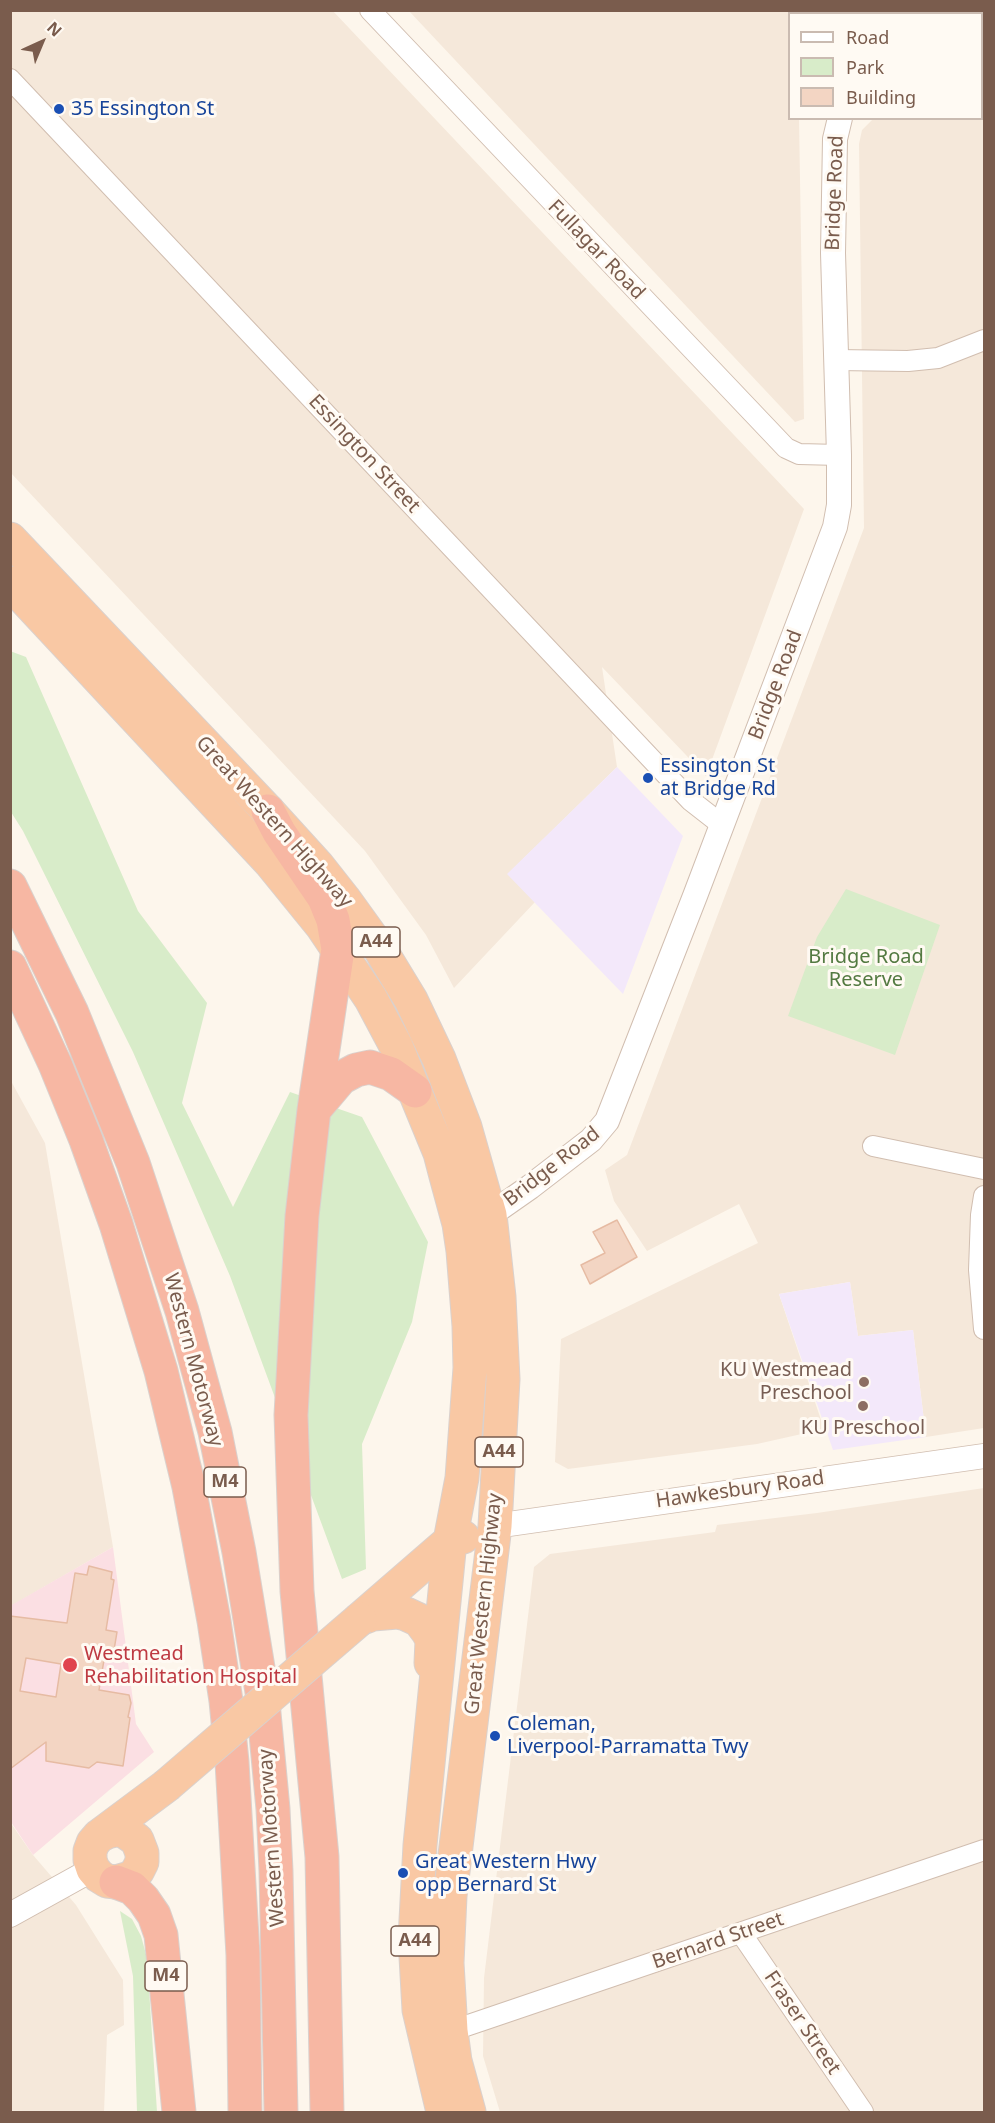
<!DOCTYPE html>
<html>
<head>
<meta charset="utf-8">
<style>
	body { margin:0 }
	#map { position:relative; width:995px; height:2123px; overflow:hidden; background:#fdf6ec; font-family:"Noto Sans",sans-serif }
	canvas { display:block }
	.frame { position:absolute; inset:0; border:12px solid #7a5c4d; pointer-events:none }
	.legend { position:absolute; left:788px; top:12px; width:195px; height:108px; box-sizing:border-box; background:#fffaf3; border:2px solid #cabbb1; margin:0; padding:8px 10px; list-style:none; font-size:18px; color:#7a5c4d }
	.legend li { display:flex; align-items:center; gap:12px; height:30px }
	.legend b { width:30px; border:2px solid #cabbb1 }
	.north { position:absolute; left:12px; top:12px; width:60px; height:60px; -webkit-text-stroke:4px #fffaf3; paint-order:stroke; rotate:44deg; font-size:16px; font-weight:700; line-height:24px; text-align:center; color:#7a5c4d }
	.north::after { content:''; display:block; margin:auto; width:21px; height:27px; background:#7a5c4d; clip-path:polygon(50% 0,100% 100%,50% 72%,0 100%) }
</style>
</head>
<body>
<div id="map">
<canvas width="995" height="2123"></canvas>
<div class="frame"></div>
<ul class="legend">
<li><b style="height:8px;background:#fff"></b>Road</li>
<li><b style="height:16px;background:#d8ecc9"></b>Park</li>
<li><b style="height:16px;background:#f3d5c3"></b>Building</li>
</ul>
<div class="north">N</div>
</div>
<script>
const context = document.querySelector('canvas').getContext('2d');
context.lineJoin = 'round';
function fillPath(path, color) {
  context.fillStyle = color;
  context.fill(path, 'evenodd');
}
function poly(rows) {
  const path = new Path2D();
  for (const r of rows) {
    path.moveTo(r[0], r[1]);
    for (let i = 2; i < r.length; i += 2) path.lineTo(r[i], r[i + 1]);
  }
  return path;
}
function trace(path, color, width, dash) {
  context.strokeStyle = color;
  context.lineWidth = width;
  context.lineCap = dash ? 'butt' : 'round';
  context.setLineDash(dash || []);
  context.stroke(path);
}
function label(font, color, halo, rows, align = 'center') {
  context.font = font + ' "Noto Sans",sans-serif';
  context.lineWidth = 6;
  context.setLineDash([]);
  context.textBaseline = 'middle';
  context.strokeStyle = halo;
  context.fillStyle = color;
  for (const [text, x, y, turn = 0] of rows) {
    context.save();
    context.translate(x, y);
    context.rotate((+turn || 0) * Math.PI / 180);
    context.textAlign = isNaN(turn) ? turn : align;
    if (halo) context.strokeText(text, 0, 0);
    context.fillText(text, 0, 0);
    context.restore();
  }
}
const residential = poly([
	[332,10,804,509,706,776,602,667,617,767,508,874,535,902,454,988,426,935,365,851,11,473,11,11],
	[409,11,883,11,886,13,790,14,790,118,799,119,804,419,795,422],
	[984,55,984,1428,926,1437,913,1330,858,1336,850,1282,779,1294,824,1429,757,1444,568,1469,555,1462,561,1339,758,1243,739,1204,647,1251,614,1201,605,1170,627,1155,864,528,859,144,862,130,873,119,982,118,982,56],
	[11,1081,45,1143,113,1547,11,1606],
	[984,1488,984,2112,500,2112,483,2056,484,1978,534,1567,550,1554,715,1532,717,1525,817,1513],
	[10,1822,33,1855,76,1905,123,1980,124,2025,107,2035,104,2112,11,2112]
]);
const education = poly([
	[617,767,683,836,623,994,507,874],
	[850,1282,858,1336,913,1330,926,1437,833,1450,779,1294]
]);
const medical = poly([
	[113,1547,136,1724,154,1752,33,1855,11,1822,10,1606]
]);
const green = poly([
	[10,651,26,657,138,911,207,1003,182,1103,233,1207,290,1092,362,1117,428,1242,412,1322,362,1444,366,1569,342,1579,230,1276,133,1052,23,831,11,812],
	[846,889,940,925,895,1055,788,1016,817,937],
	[120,1911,132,1919,141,1936,147,1958,157,2112,137,2112,133,1976]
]);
const building = poly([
	[617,1220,637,1257,590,1284,581,1265,605,1253,593,1232,617,1220],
	[89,1566,112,1572,111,1579,114,1580,106,1630,117,1632,113,1656,105,1654,99,1690,129,1695,131,1703,128,1717,130,1718,123,1766,97,1762,89,1768,46,1761,46,1742,10,1769,10,1616,67,1623,75,1573,87,1575,89,1566],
	[26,1658,61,1664,56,1697,20,1691,26,1658]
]);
const minor = poly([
	[370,10,786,448,799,454,839,455],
	[922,10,925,14],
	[10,79,690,800,722,825],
	[836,360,908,361,938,358,984,340],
	[873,1146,984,1169],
	[984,1196,981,1215,979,1270,984,1329],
	[741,1933,863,2112],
	[451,2031,984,1850]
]);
const tertiary = poly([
	[982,23,984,21],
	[475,1220,490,1215,530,1187,591,1140,607,1121,695,896,835,527,839,505,839,455,833,253,835,139,840,118],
	[495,1526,984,1456],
	[10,1915,93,1869]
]);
const trunk = poly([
	[10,539,268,811,318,866,344,899,380,949,411,1000,439,1059,465,1127,490,1215,499,1297,503,1379,495,1526,450,1896,447,1963,451,2031,455,2061,469,2112],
	[10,583,270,862,322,926,371,999,396,1046,440,1153,446,1176,459,1224,463,1251,469,1326,470,1368,462,1478,450,1541,420,1845,415,1939,419,2010,443,2112],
	[360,1619,373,1614,397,1612,406,1614,419,1620,428,1632,432,1640,431,1663],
	[360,1619,450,1541,463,1537],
	[99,1836,107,1832,116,1830,124,1831,137,1840,142,1853,142,1862,138,1870,133,1877,116,1882,107,1881,99,1876,93,1869,90,1860,90,1851,93,1843,99,1836,166,1786]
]);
const motorway = poly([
	[268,811,279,832,324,898,333,920,338,949,314,1110,302,1216,291,1415,297,1591,322,1857,327,2112],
	[10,886,72,1013,133,1163,182,1311,215,1432,239,1552,262,1692,273,1809,276,1871,281,2112],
	[10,967,55,1064,86,1140,116,1224,161,1371,189,1487,214,1621,226,1701,232,1762,243,1955,245,2112],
	[314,1110,341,1078,356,1070,370,1067,391,1074,415,1091],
	[116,1882,132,1888,143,1899,154,1915,161,1935,179,2112]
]);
const trunkBridge = poly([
	[166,1786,360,1619]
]);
const markers = [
	[59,109,6,"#1a4fb4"],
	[648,778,6,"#1a4fb4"],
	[864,1382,6,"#8d6e63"],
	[863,1406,6,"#8d6e63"],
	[70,1665,8,"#e0444e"],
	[495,1736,6,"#1a4fb4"],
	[403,1873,6,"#1a4fb4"]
];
const shields = [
	[376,942,48],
	[499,1452,48],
	[225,1482,42],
	[415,1941,48],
	[166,1976,42]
];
const shieldNames = [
	["A44",376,942],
	["A44",499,1452],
	["M4",225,1482],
	["A44",415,1941],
	["M4",166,1976]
];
const transitNames = [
	["35 Essington St",71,109],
	["Essington St",660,766],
	["at Bridge Rd",660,789],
	["Coleman,",507,1724],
	["Liverpool-Parramatta Twy",507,1747],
	["Great Western Hwy",415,1862],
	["opp Bernard St",415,1885]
];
const streetNames = [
	["Bridge Road",835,193,-88],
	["Fullagar Road",596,250,46],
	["Essington Street",364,454,47],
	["Bridge Road",776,685,-69],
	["Great Western Highway",274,822,48],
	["Bridge Road",552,1167,-38],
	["Western Motorway",193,1360,75],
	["Hawkesbury Road",740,1490,-8],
	["Great Western Highway",484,1604,-84],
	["Western Motorway",272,1838,-94],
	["Bernard Street",718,1941,-19],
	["Fraser Street",802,2023,56]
];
const parkNames = [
	["Bridge Road",866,957],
	["Reserve",866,980]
];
const educationNames = [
	["KU Westmead",852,1370],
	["Preschool",852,1393],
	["KU Preschool",863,1428,"center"]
];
const healthNames = [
	["Westmead",84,1654],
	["Rehabilitation Hospital",84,1677]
];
fillPath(residential, '#f5e8da');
fillPath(education, '#f3e8fa');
fillPath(medical, '#fbdfe3');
fillPath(green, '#d8ecc9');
fillPath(building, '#f3d5c3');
trace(building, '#e6bba3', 1.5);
trace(minor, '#d1beb0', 22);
trace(tertiary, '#d1beb0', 26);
trace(trunk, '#dad1cd', 35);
trace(motorway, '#dad1cd', 35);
trace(minor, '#fff', 20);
trace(tertiary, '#fff', 24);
trace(trunk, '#f9c8a4', 33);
trace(motorway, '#f7b7a3', 33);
trace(trunkBridge, '#dad1cd', 35, []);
trace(trunkBridge, '#f9c8a4', 33);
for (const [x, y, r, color] of markers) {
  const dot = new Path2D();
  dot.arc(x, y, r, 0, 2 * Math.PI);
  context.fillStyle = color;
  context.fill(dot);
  trace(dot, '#fffaf3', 2);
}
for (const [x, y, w] of shields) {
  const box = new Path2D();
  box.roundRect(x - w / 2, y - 15, w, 30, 4.5);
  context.fillStyle = '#fffaf3';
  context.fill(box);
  trace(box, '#7a5c4d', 1.5);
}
label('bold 18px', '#7a5c4d', null, shieldNames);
label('20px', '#164399', '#fffaf3', transitNames, 'left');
label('20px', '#7a5c4d', '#fffaf3', streetNames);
label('20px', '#537a41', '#fffaf3', parkNames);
label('20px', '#785e54', '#fffaf3', educationNames, 'right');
label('20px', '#be3a42', '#fffaf3', healthNames, 'left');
</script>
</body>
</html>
